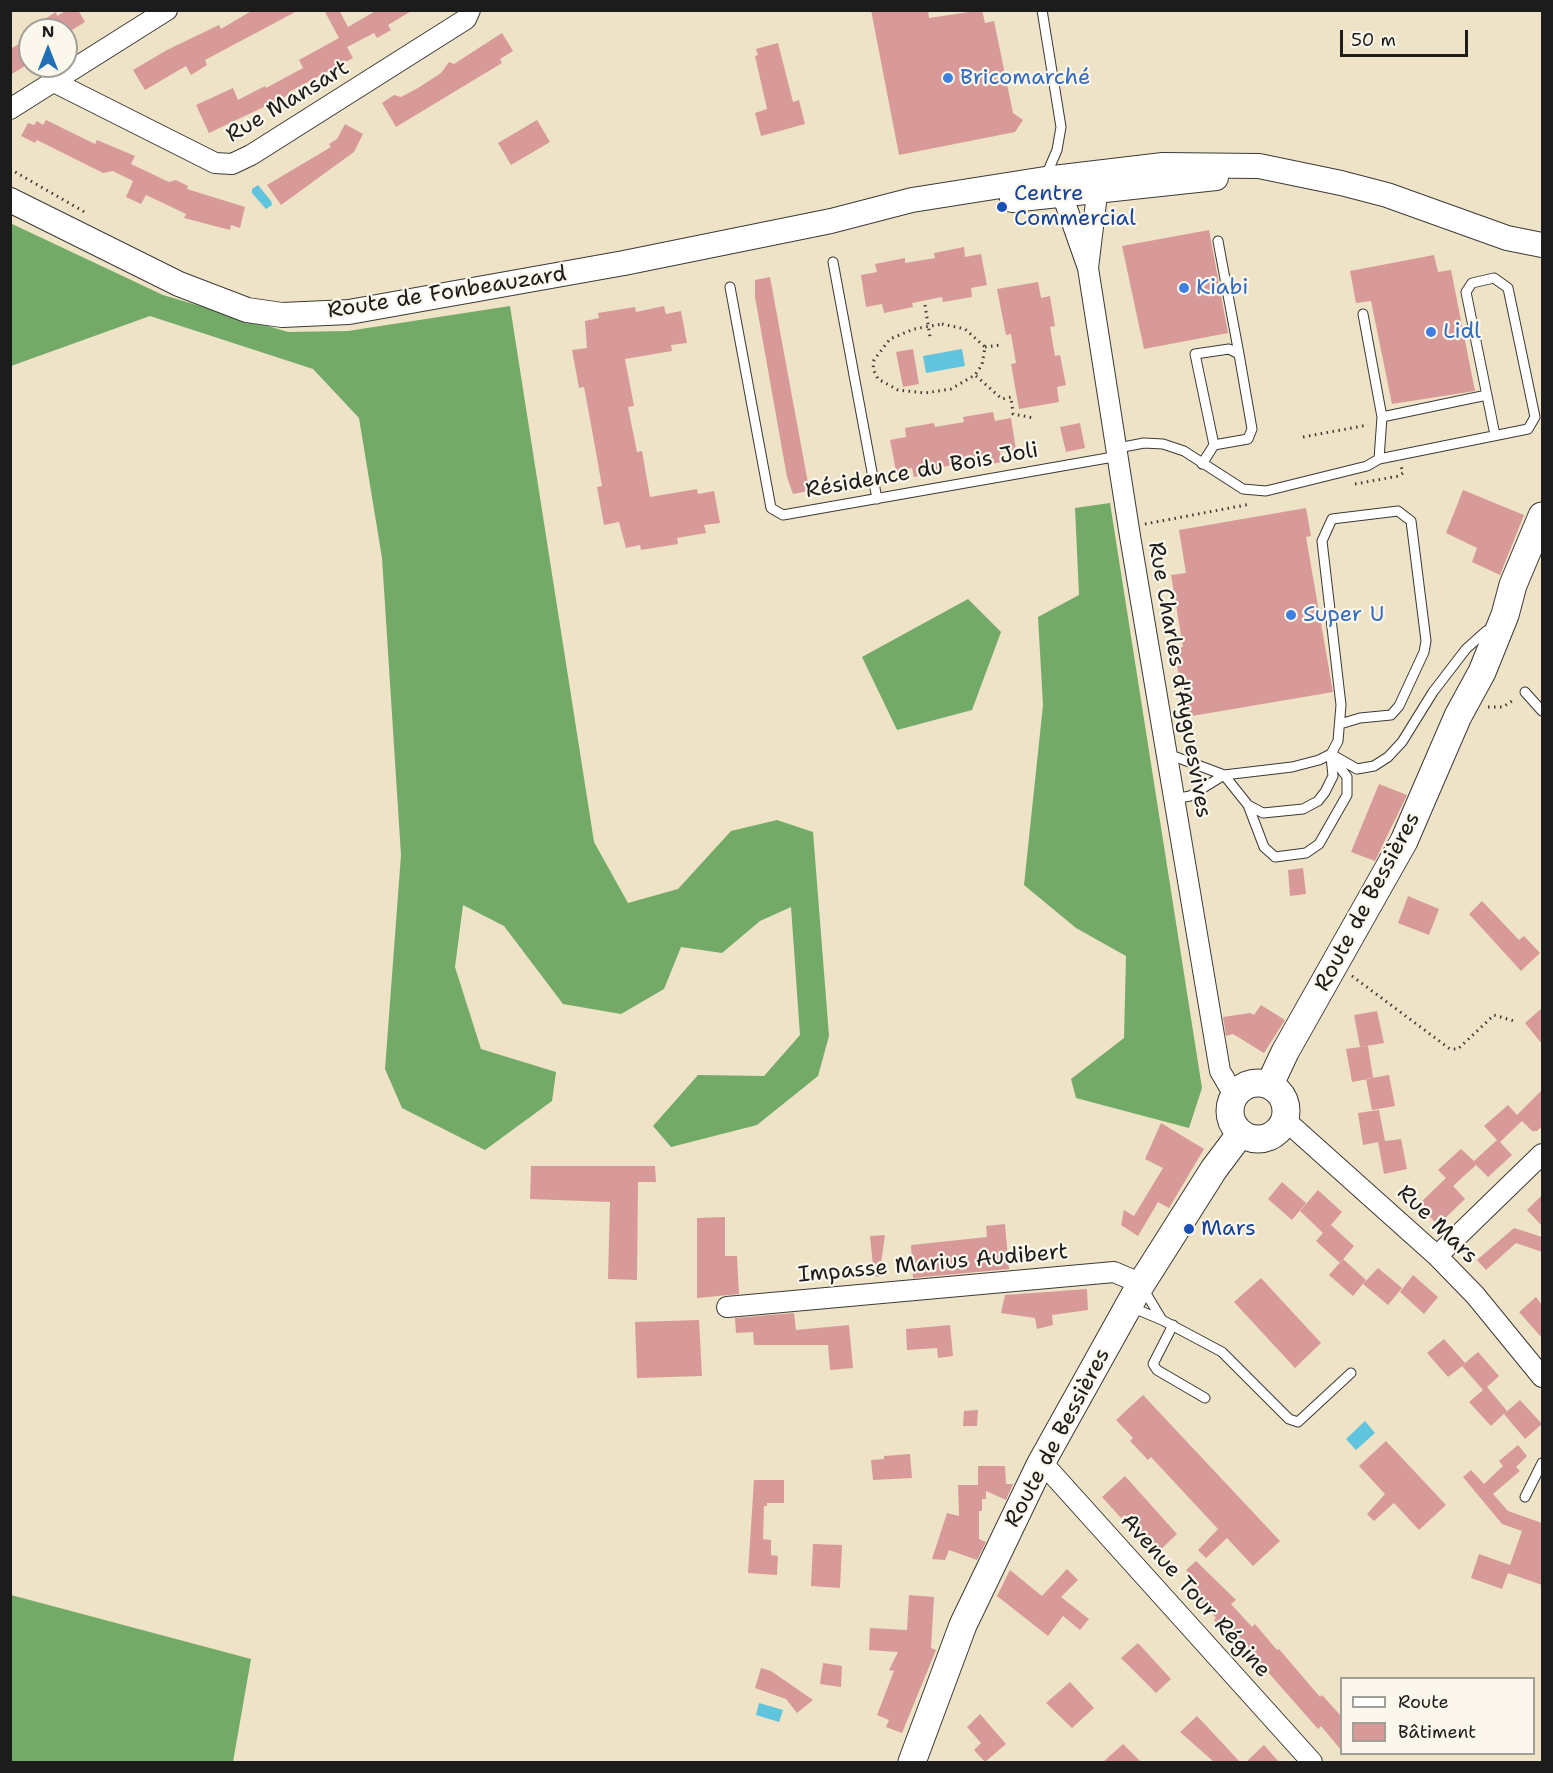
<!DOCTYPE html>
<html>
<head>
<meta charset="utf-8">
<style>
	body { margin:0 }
	#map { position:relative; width:1553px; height:1773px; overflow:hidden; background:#eee3c6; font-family:"Shantell Sans",sans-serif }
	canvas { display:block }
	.frame { position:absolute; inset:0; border:12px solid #1c1c1c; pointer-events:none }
	.legend { position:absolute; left:1340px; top:1677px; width:195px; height:78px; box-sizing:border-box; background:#fbf7ec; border:2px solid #a29f99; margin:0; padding:8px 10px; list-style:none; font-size:18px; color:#1c1c1c }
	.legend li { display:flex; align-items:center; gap:12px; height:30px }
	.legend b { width:30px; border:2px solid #a29f99 }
	.north { position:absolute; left:18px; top:18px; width:60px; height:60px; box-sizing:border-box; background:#fbf7ec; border:2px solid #a29f99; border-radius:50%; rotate:0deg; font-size:16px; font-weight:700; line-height:24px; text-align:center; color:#1c1c1c }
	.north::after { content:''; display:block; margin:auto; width:21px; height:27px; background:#1f6fb2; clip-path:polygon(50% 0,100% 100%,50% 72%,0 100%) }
	.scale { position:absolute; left:1340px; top:30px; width:128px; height:27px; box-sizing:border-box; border:3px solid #1c1c1c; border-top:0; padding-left:8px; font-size:18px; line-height:21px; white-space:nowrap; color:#1c1c1c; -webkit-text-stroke:4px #fbf7ec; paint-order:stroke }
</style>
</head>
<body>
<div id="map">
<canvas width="1553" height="1773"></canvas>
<div class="frame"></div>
<ul class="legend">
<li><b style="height:8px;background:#fff"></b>Route</li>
<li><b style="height:16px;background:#d79a99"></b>Bâtiment</li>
</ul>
<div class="north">N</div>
<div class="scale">50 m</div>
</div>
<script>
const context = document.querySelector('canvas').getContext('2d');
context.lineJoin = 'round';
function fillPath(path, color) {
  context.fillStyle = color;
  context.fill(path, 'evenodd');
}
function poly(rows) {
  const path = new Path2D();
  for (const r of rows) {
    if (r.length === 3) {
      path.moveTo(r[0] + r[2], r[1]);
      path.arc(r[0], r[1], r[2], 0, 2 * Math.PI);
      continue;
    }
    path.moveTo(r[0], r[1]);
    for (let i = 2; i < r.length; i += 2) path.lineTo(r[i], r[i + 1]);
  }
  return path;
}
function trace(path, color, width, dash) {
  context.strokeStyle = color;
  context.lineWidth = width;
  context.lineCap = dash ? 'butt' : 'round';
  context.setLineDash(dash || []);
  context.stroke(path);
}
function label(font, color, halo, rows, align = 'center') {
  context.font = font + ' "Shantell Sans",sans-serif';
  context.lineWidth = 4.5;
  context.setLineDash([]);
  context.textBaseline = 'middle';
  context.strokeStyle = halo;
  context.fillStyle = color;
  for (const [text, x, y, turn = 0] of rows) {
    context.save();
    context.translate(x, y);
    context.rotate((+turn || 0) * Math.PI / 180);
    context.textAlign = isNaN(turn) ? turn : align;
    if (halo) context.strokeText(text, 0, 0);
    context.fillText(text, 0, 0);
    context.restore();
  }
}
const forest = poly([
	[10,223,163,295,288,332,348,331,510,306,594,842,628,903,678,889,731,831,777,820,813,832,829,1036,818,1076,757,1125,671,1147,653,1126,698,1075,764,1076,800,1035,791,907,760,921,722,953,681,947,664,989,621,1014,563,1004,504,926,463,905,455,967,481,1049,556,1072,552,1101,485,1150,402,1108,385,1069,401,855,382,558,359,418,313,369,150,316,11,366],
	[1110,503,1202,1088,1189,1128,1076,1098,1071,1079,1124,1038,1126,956,1076,928,1024,885,1043,705,1038,617,1079,595,1075,508],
	[968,599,1001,632,972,710,897,730,862,657],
	[11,1595,251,1659,233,1762,11,1762]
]);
const water = poly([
	[258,185,271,201,272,205,266,209,252,193,252,189],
	[962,349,965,366,926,373,923,356],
	[1365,1421,1375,1433,1356,1450,1346,1439],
	[759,1703,783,1710,779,1722,756,1715]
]);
const building = poly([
	[67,10,78,10,85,22,72,30,26,30,56,12,57,16],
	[253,10,299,10,205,60,207,65,191,75,186,66,145,90,133,70,167,50,219,25,221,29],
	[324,10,339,10,348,27,377,10,413,10,388,25,391,30,377,38,374,33,347,47,353,58,289,92,291,94,209,133,196,105,233,88,238,100,265,86,266,88,303,68,299,60,339,38],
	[871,10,928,10,929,18,982,10,985,23,994,21,1013,113,1023,120,1015,132,899,155],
	[502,33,513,51,500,59,502,63,396,127,382,103,394,95,401,97,418,88,441,73,449,62,454,64],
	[30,38,30,63,10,75,10,49],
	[778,43,793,102,799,100,805,124,761,136,755,113,767,109,755,56,758,55,756,49],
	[46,120,95,144,97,140,135,156,131,164,169,182,176,180,188,186,187,189,245,207,240,228,231,225,230,230,184,218,186,214,146,195,141,204,126,197,133,181,113,171,103,173,37,140,35,143,21,136,28,123,34,125,37,121,43,125],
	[537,120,550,142,511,165,498,143],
	[345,124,363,134,354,152,281,205,267,185,331,147,329,144,337,139],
	[1209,230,1228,333,1144,349,1122,246],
	[964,247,965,257,981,254,987,285,971,288,972,297,943,302,942,297,912,303,913,307,884,313,882,304,866,307,861,275,877,272,875,264,905,258,905,263,935,258,934,253],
	[1434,255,1438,272,1451,270,1475,391,1392,404,1371,301,1356,303,1350,271],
	[770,277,808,483,808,491,793,494,787,477,755,297,755,280],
	[1038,282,1041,298,1050,296,1055,326,1050,327,1055,356,1060,355,1066,385,1057,387,1059,402,1019,409,1011,364,1016,363,1011,334,1006,335,997,289],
	[664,306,666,314,681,311,687,343,671,345,672,351,625,359,634,406,628,407,637,452,642,451,650,497,697,489,698,494,714,491,720,523,704,525,706,533,677,538,678,544,641,550,640,545,626,548,619,522,604,525,597,487,602,486,592,430,584,387,579,388,572,350,587,348,585,321,599,318,598,313,635,307,636,312],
	[913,349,919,384,903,387,896,352],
	[993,412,995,421,1011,418,1016,450,1000,452,1002,462,972,467,971,462,942,467,943,472,914,477,912,468,896,471,890,440,906,437,905,428,934,423,935,427,964,422,963,417],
	[1080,423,1085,448,1066,452,1060,427],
	[1463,490,1524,515,1500,575,1472,562,1477,548,1446,533],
	[1306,508,1311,536,1306,537,1333,692,1186,717,1174,648,1183,647,1171,575,1186,573,1179,530],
	[1379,784,1407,795,1375,861,1351,852],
	[1303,868,1306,894,1290,896,1288,870],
	[1408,896,1439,909,1429,935,1398,923],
	[1482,901,1519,940,1524,936,1540,953,1521,971,1469,914],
	[1261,1005,1285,1020,1264,1053,1233,1034,1226,1036,1223,1017,1250,1013,1254,1015],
	[1542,1008,1542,1044,1525,1023],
	[1377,1011,1384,1043,1360,1047,1354,1015],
	[1368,1046,1373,1078,1352,1082,1346,1049],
	[1389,1075,1395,1106,1372,1110,1366,1079],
	[1542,1090,1542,1126,1537,1131,1532,1131,1522,1121,1500,1142,1512,1155,1488,1177,1476,1165,1453,1186,1465,1199,1438,1225,1418,1205,1446,1178,1438,1170,1461,1149,1474,1161,1497,1140,1484,1126,1508,1105,1517,1115],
	[1379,1110,1385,1141,1401,1139,1407,1169,1384,1174,1378,1142,1363,1145,1358,1113],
	[1161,1123,1204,1149,1169,1208,1158,1202,1138,1236,1121,1225,1124,1210,1134,1216,1163,1168,1145,1159],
	[531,1166,655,1166,656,1182,638,1182,637,1280,608,1279,610,1202,530,1199],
	[1282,1182,1306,1203,1292,1220,1268,1199],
	[1318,1190,1342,1212,1331,1225,1354,1246,1340,1263,1316,1241,1323,1233,1300,1211],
	[1542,1195,1542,1226,1527,1210],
	[725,1217,725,1256,737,1256,739,1294,697,1298,697,1218],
	[1005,1224,1009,1269,913,1278,911,1245,987,1237,986,1226],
	[1514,1228,1542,1237,1542,1252,1516,1243,1486,1270,1477,1260],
	[885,1235,879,1277,874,1276,870,1236],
	[1343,1259,1366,1280,1353,1296,1329,1275],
	[1378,1268,1402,1288,1388,1305,1363,1284],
	[1413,1275,1438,1297,1424,1314,1400,1292],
	[1261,1278,1321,1343,1295,1368,1234,1302],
	[1087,1289,1088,1310,1052,1315,1053,1325,1037,1329,1035,1318,1001,1313,1005,1295],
	[1536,1297,1542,1305,1542,1338,1519,1312],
	[794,1313,796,1330,849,1325,853,1368,830,1370,828,1345,754,1345,753,1332,736,1333,735,1318],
	[699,1320,702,1376,637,1378,635,1322],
	[950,1325,953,1356,938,1358,937,1348,907,1350,906,1329],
	[1444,1339,1465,1363,1478,1352,1499,1376,1487,1387,1507,1411,1491,1426,1469,1402,1483,1390,1462,1366,1465,1364,1448,1377,1427,1353],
	[1143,1395,1280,1541,1253,1566,1227,1538,1206,1558,1198,1550,1218,1529,1151,1457,1148,1460,1130,1441,1133,1438,1116,1420],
	[1520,1400,1542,1424,1525,1439,1504,1414],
	[978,1410,977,1426,963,1426,964,1411],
	[1386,1441,1446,1505,1419,1530,1394,1503,1374,1521,1367,1514,1385,1494,1359,1466],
	[1518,1445,1527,1456,1516,1467,1520,1471,1493,1494,1508,1511,1542,1523,1542,1585,1508,1573,1502,1589,1471,1578,1479,1554,1510,1565,1522,1531,1502,1524,1463,1477,1471,1470,1484,1484,1503,1466,1499,1461],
	[910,1454,912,1478,873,1480,871,1460,884,1459,884,1456],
	[978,1466,1005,1466,1006,1484,1013,1484,1006,1500,986,1491,986,1499,982,1499,982,1511,979,1511,979,1539,986,1542,977,1560,949,1550,945,1560,932,1559,947,1513,959,1516,958,1485,978,1485],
	[1125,1476,1177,1534,1156,1554,1125,1515,1121,1518,1102,1497],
	[754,1480,784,1480,784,1503,767,1503,767,1506,764,1506,763,1539,771,1540,771,1555,778,1556,777,1575,748,1573],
	[813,1544,842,1545,840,1588,811,1586],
	[1196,1561,1236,1600,1231,1604,1252,1627,1255,1624,1277,1650,1279,1649,1320,1697,1322,1695,1341,1716,1341,1750,1321,1726,1318,1729,1245,1646,1242,1649,1234,1643,1214,1620,1216,1618,1189,1588,1197,1581,1186,1570],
	[1067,1569,1078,1580,1061,1597,1089,1619,1080,1630,1063,1616,1048,1636,997,1596,1010,1570,1042,1596],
	[909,1595,934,1597,931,1648,936,1650,902,1733,886,1727,889,1720,877,1715,894,1671,889,1670,898,1652,869,1650,870,1628,907,1630],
	[1138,1643,1171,1679,1156,1693,1121,1658],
	[823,1663,842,1666,841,1687,820,1684],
	[761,1668,771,1671,813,1700,797,1713,786,1699,755,1688],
	[1070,1682,1094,1708,1072,1728,1046,1703],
	[980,1714,1006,1744,985,1762,974,1750,981,1743,967,1727],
	[1197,1716,1213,1733,1240,1762,1214,1762,1180,1732],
	[1123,1744,1141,1762,1103,1762],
	[1264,1745,1279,1762,1246,1762]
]);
const path = poly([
	[10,169,88,214],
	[925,305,930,337],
	[942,324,965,329,985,347,982,365,975,375,951,389,925,393,898,390,878,379,873,369,874,360,890,339,914,329,942,324],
	[985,347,1000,345],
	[976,376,1002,399,1011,397,1013,414,1034,418],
	[1303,437,1368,425],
	[1355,484,1399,476,1403,473,1401,466],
	[1145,524,1251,504],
	[1488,707,1503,707,1515,699],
	[1352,976,1450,1049,1458,1049,1494,1015,1514,1021]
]);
const service = poly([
	[1042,10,1061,127,1057,150,1045,178],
	[1218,241,1239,354],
	[833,262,877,499],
	[730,287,771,508,783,515,1119,456],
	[1363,314,1382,417],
	[1487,395,1382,417,1379,459,1528,429,1535,417,1508,288,1494,278,1472,283,1466,292,1495,435],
	[1118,448,1144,443,1163,444,1184,451,1243,489,1266,491,1367,466,1379,459],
	[1202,464,1214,445,1195,354,1229,349,1239,354,1252,429,1248,439,1214,445],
	[1525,692,1542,711],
	[1331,754,1357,769,1374,766,1388,757,1402,742,1433,692,1466,649,1486,631],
	[1168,759,1176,757,1224,775,1190,796,1174,799],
	[1224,775,1292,767,1319,760,1331,754,1338,741,1341,705,1322,541,1332,519,1398,511,1411,521,1426,641,1424,652,1399,706,1391,715,1360,718,1340,724],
	[1224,775,1248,805,1263,813,1303,809,1318,801,1325,792,1333,776,1331,757],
	[1248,805,1264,847,1275,857,1306,853,1319,844,1347,795,1347,777,1333,758],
	[1131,1307,1162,1320,1147,1295,1141,1291],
	[1162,1320,1222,1352,1289,1419,1298,1422,1351,1373],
	[1173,1325,1153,1364,1157,1370,1205,1398],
	[1525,1497,1542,1463]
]);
const minor = poly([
	[54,82,215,163,232,164,251,155,466,19,470,10],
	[10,109,167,10],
	[1088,268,1097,194,1096,189,1078,174,1062,194,1088,268,1130,536,1220,1071,1234,1095],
	[1285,1120,1437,1256,1475,1295,1542,1377],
	[1437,1256,1542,1154],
	[727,1307,1114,1272,1142,1284],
	[1040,1465,1048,1469,1312,1762]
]);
const tertiary = poly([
	[10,200,179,284,247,310,282,315,349,312,624,263,831,221,912,200,1045,179,1163,165,1259,166,1341,183,1387,195,1507,238,1542,245],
	[1012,200,1216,178]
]);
const secondary = poly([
	[1258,1111,28],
	[1270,1084,1285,1052,1404,841,1458,716,1482,672,1505,615,1513,585,1542,516],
	[912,1762,963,1625,1040,1465,1138,1289,1214,1169,1241,1133]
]);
const markers = [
	[948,78,6,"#3f7fe0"],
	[1002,207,6,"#1a4fb4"],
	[1184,288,6,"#3f7fe0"],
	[1431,332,6,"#3f7fe0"],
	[1291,615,6,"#3f7fe0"],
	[1189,1229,6,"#1a4fb4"]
];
const shopNames = [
	["Bricomarché",960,78],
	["Kiabi",1196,288],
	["Lidl",1443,332],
	["Super U",1303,615]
];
const streetNames = [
	["Rue Mansart",288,102,-31],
	["Route de Fonbeauzard",447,293,-9],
	["Résidence du Bois Joli",922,471,-10],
	["Rue Charles d'Ayguesvives",1179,680,80],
	["Route de Bessières",1368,902,-62],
	["Rue Mars",1437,1225,44],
	["Impasse Marius Audibert",933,1264,-5],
	["Route de Bessières",1058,1438,-62],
	["Avenue Tour Régine",1195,1596,48]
];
const transitNames = [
	["Centre",1014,194],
	["Commercial",1014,219],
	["Mars",1201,1229]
];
fillPath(forest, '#73aa68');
fillPath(water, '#60c4de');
fillPath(building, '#d79a99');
trace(service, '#3c3a36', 11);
trace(minor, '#3c3a36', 22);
trace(tertiary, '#3c3a36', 26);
trace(secondary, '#3c3a36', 29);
trace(path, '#3c3a36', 3, [1.5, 4.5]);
trace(service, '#fff', 9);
trace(minor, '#fff', 20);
trace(tertiary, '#fff', 24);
trace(secondary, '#fff', 27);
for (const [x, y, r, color] of markers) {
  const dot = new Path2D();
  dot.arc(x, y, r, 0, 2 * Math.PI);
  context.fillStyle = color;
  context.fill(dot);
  trace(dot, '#fbf7ec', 2);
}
label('22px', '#366cbe', '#fbf7ec', shopNames, 'left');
label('22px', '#1c1c1c', '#fbf7ec', streetNames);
label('22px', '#164399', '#fbf7ec', transitNames, 'left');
</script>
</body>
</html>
